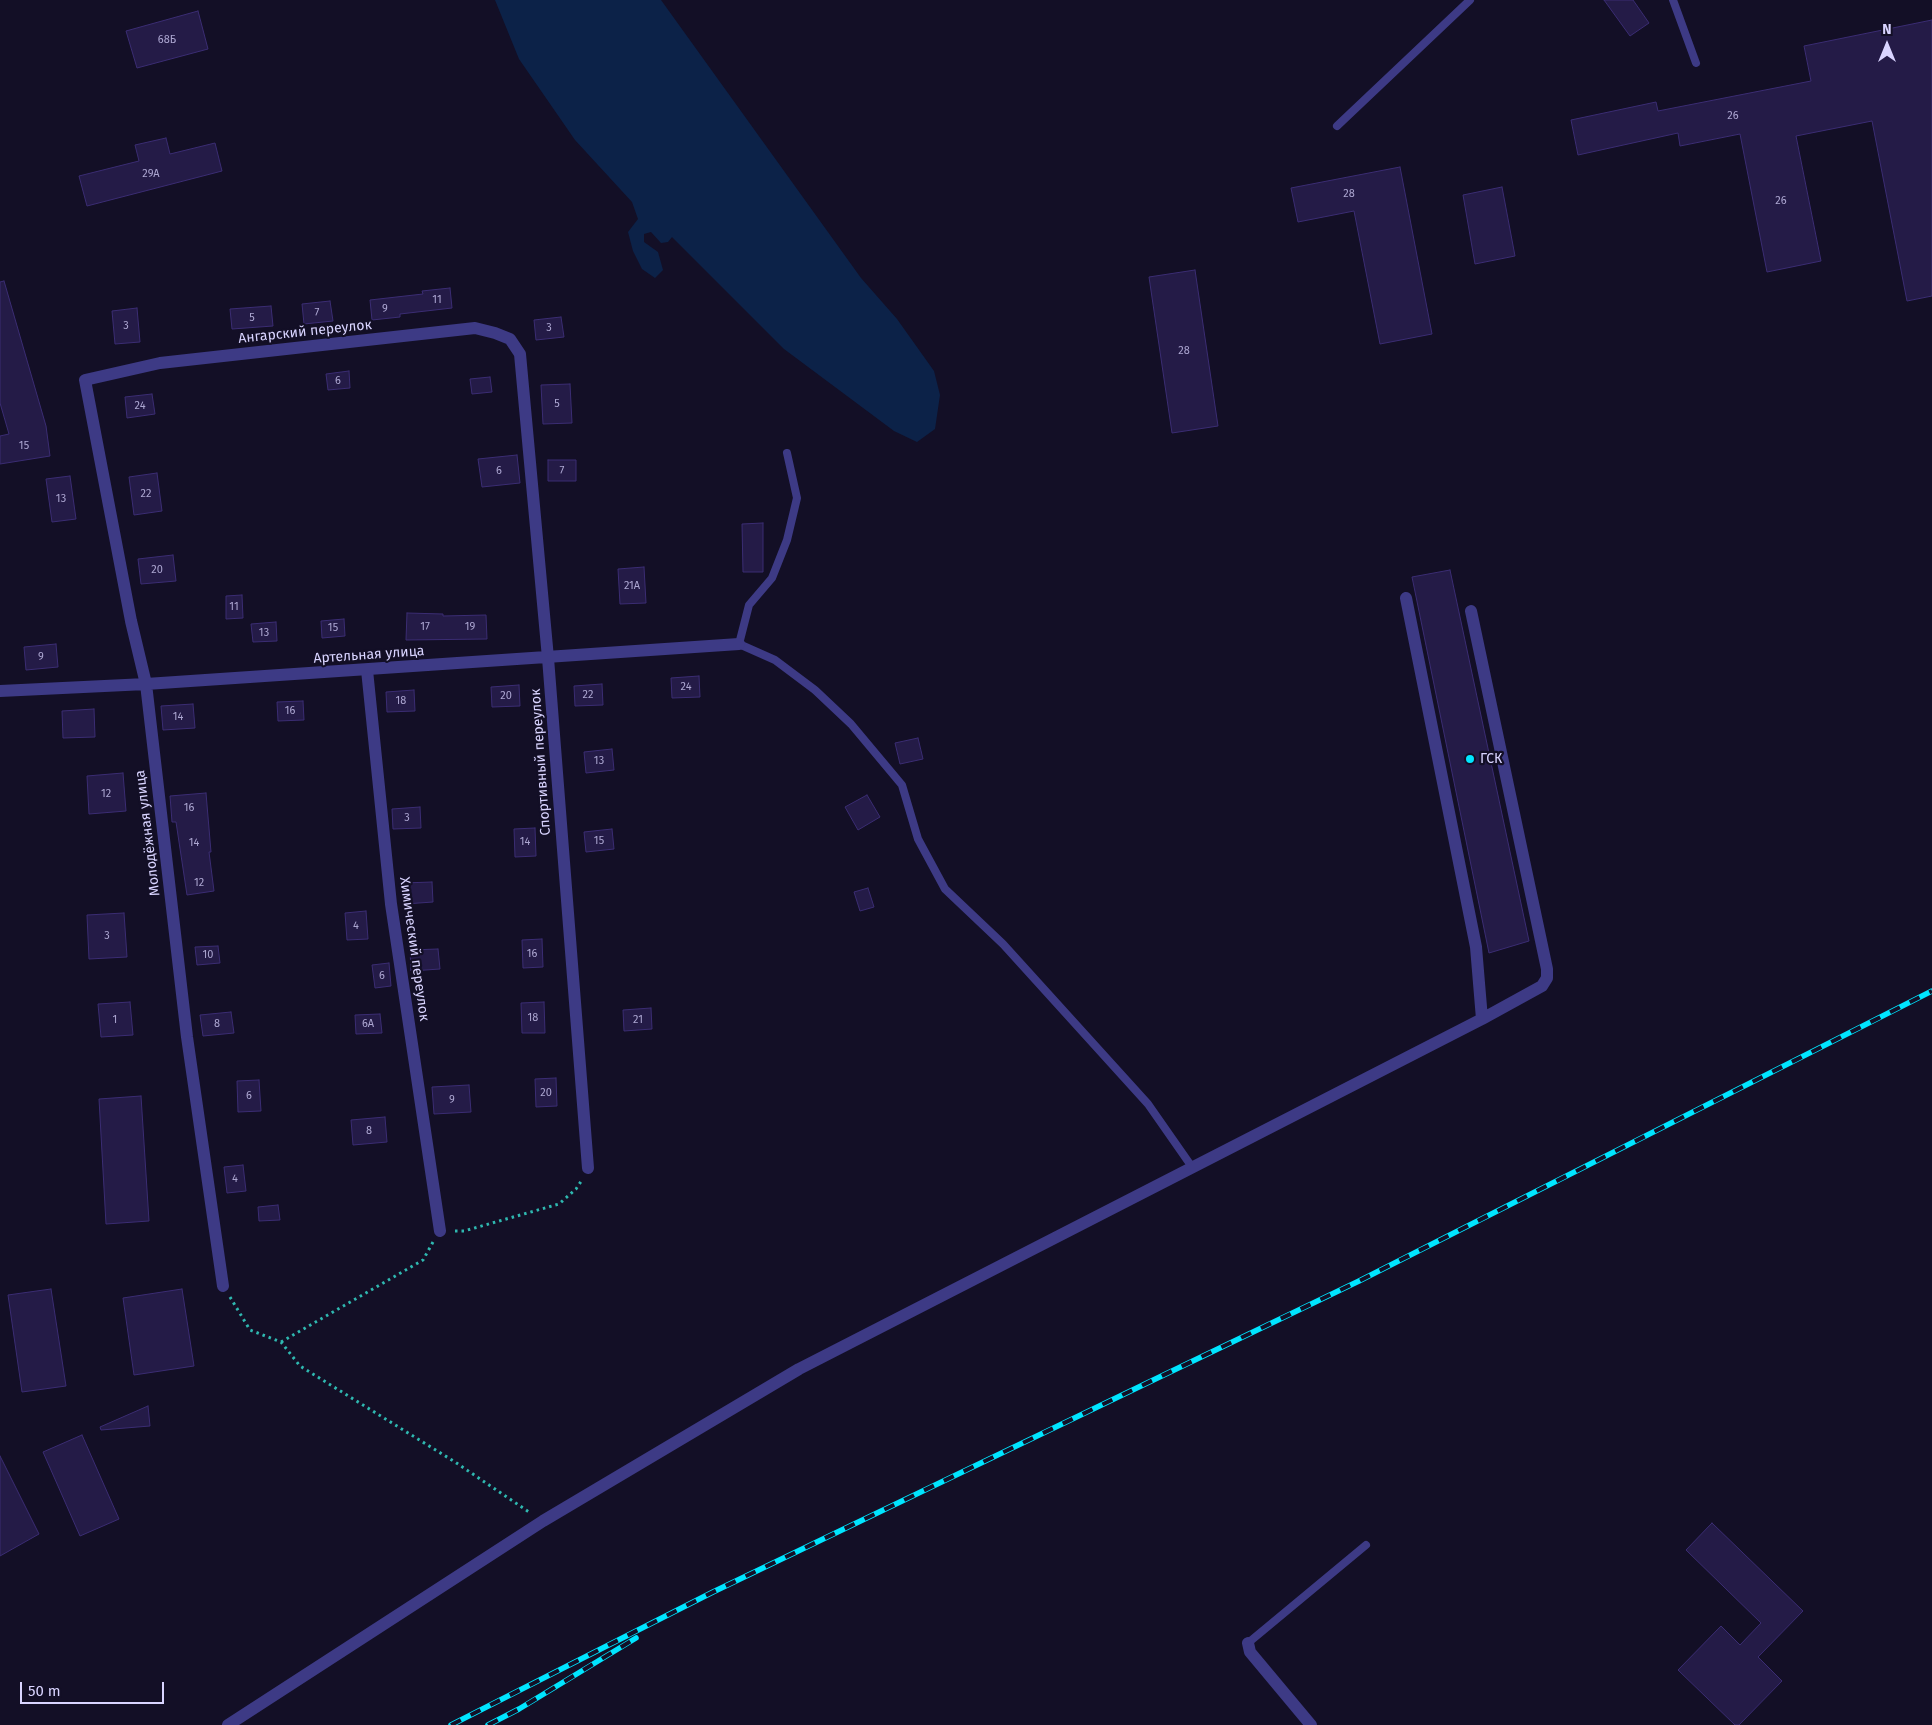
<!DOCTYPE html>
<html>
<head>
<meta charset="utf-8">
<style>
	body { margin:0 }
	#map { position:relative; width:1932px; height:1725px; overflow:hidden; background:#130f26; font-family:"Fira Sans",sans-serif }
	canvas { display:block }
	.north { position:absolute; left:1862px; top:20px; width:50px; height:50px; -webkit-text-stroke:4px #130f26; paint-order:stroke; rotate:0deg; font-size:14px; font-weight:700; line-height:20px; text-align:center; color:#d9d4ff }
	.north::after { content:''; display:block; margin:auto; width:18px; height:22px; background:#d9d4ff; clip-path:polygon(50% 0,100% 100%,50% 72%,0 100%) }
	.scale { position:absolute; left:20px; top:1682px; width:144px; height:22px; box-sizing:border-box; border:2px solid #d9d4ff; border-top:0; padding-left:6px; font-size:15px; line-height:18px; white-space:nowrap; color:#d9d4ff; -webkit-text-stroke:4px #130f26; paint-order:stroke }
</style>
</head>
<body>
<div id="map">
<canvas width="1932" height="1725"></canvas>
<div class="north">N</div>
<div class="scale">50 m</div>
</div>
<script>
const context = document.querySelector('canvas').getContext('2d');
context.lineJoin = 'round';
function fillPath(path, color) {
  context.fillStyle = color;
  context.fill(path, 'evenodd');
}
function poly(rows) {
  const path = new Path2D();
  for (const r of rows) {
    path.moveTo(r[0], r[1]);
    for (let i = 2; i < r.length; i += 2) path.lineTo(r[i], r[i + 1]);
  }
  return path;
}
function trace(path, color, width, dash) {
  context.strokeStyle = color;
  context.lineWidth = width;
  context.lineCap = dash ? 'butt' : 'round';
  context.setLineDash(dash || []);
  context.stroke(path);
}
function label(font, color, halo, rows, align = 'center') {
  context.font = font + ' "Fira Sans",sans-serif';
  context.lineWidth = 4.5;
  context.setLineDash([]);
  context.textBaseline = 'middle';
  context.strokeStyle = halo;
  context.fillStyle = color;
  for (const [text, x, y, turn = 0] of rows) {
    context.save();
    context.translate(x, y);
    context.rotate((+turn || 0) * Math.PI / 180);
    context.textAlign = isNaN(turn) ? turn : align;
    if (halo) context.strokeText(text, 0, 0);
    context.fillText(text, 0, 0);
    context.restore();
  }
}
const water = poly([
	[495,0,661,0,861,278,897,319,934,371,940,395,935,429,917,442,894,431,784,349,672,237,668,242,661,243,651,232,644,234,644,242,658,252,663,270,655,278,642,269,633,251,628,232,638,219,632,202,575,140,519,59]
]);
const building = poly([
	[1604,0,1633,0,1649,23,1630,36,1604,0],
	[198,11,208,49,137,68,126,31,198,11],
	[1932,20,1932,296,1907,301,1872,121,1796,136,1821,261,1767,272,1740,134,1680,146,1678,133,1578,155,1571,120,1656,102,1658,111,1811,81,1804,46,1932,20],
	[166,138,170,154,215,143,222,171,87,206,79,176,139,161,135,145,166,138],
	[1400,167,1432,334,1380,344,1354,211,1298,222,1291,188,1400,167],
	[1502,187,1515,256,1475,264,1463,195,1502,187],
	[1195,270,1218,426,1172,433,1149,277,1195,270],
	[4,281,46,426,50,456,0,464,0,436,9,434,0,403,0,282,4,281],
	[450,288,452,308,400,314,400,317,372,320,370,300,423,294,422,291,450,288],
	[330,301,333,321,304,324,302,304,330,301],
	[271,306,273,326,232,329,230,309,271,306],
	[137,308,140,342,115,344,112,311,137,308],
	[561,317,564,337,536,340,534,320,561,317],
	[349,371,350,388,328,390,326,374,349,371],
	[490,377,492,392,472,394,470,379,490,377],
	[570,384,572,423,543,424,541,385,570,384],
	[152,394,155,414,127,418,125,397,152,394],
	[517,455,520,483,482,487,478,459,517,455],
	[548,460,576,460,576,481,548,481,548,460],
	[157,473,162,511,134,515,129,477,157,473],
	[70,476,76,519,52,522,46,479,70,476],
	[763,523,763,572,743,572,742,524,763,523],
	[173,555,176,581,141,584,138,559,173,555],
	[644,567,646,603,620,604,618,569,644,567],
	[1450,570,1529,941,1489,953,1412,577,1450,570],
	[242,595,243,618,226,619,226,596,242,595],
	[407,613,443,614,443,616,486,615,487,639,406,640,407,613],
	[344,619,345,636,322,638,321,621,344,619],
	[276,622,277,641,253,642,251,624,276,622],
	[56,644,58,667,26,670,24,647,56,644],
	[699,676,700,697,672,698,671,678,699,676],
	[602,684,603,705,575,706,574,686,602,684],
	[519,685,520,706,492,707,491,687,519,685],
	[414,690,415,711,387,712,386,692,414,690],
	[303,701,304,720,278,721,277,702,303,701],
	[193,704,195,728,163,730,161,706,193,704],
	[94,709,95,737,63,738,62,711,94,709],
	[918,738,923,759,900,764,895,743,918,738],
	[612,749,614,770,586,773,584,752,612,749],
	[123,773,126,811,89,814,87,776,123,773],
	[206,793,211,852,209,852,214,891,187,895,176,822,172,822,170,796,206,793],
	[867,795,880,817,858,830,845,807,867,795],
	[420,807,421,828,393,829,392,809,420,807],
	[535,828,536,856,515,857,514,829,535,828],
	[612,829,614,849,586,852,584,832,612,829],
	[432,882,433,902,405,904,403,883,432,882],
	[868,888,874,907,860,911,854,892,868,888],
	[366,911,368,939,347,940,345,913,366,911],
	[124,913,127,957,89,959,87,915,124,913],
	[542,939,543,967,523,968,522,940,542,939],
	[218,946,220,963,197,965,195,947,218,946],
	[438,949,440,969,411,971,410,950,438,949],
	[389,963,391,986,375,988,372,965,389,963],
	[130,1002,133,1035,101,1037,98,1004,130,1002],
	[544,1002,545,1033,522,1033,521,1003,544,1002],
	[651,1008,652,1029,624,1031,623,1010,651,1008],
	[231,1012,234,1033,203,1036,200,1015,231,1012],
	[380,1014,382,1033,356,1034,355,1015,380,1014],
	[556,1078,557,1106,536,1107,535,1079,556,1078],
	[259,1080,261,1111,238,1112,237,1081,259,1080],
	[469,1085,471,1112,434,1114,432,1087,469,1085],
	[141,1096,149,1221,106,1224,99,1099,141,1096],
	[385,1117,387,1142,353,1145,351,1120,385,1117],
	[243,1165,246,1191,227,1193,224,1167,243,1165],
	[278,1205,280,1220,259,1221,258,1207,278,1205],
	[51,1289,66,1386,22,1392,8,1295,51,1289],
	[182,1289,194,1366,134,1375,123,1298,182,1289],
	[148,1406,150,1426,101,1430,100,1427,148,1406],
	[82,1435,119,1519,80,1536,43,1452,82,1435],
	[0,1456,39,1534,0,1556,0,1456],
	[1712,1523,1803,1611,1758,1657,1782,1681,1739,1725,1735,1725,1678,1670,1721,1626,1740,1645,1761,1623,1686,1550,1712,1523]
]);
const path = poly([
	[455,1231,464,1231,559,1204,576,1189,582,1180],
	[230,1297,250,1330,281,1342,300,1366,455,1462,529,1512],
	[281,1342,423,1260,433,1242]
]);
const lane = poly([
	[1673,0,1696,63],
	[1337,126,1470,0],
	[787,453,797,498,787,540,772,578,749,605,739,644,775,660,815,690,851,724,902,785,918,839,945,889,1003,944,1148,1104,1192,1167],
	[1248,1643,1366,1545]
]);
const street = poly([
	[1471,611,1547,969,1547,978,1542,986,1482,1019],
	[367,670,391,904,440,1231],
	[0,691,146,684,739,644],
	[223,1286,187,1037,146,684,131,621,85,380,160,363,475,328,495,333,510,339,520,354,548,658,588,1168],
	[1248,1643,1250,1652,1311,1725],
	[228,1725,543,1521,799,1369,1482,1019,1476,947,1406,598]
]);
const rail = poly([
	[451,1725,713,1592,1359,1281,1932,991],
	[488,1725,519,1709,636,1638]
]);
const markers = [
	[1470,759,5,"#00e5ff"]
];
const numberNames = [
	["68Б",167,40],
	["26",1733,116],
	["29А",151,174],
	["28",1349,194],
	["26",1781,201],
	["11",437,300],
	["9",385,309],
	["7",317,313],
	["5",252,318],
	["3",126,326],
	["3",549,328],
	["28",1184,351],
	["6",338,381],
	["5",557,404],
	["24",140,406],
	["15",24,446],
	["6",499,471],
	["7",562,471],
	["22",146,494],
	["13",61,499],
	["20",157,570],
	["21А",632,586],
	["11",234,607],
	["17",425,627],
	["19",470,627],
	["15",333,628],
	["13",264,633],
	["9",41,657],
	["24",686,687],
	["22",588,695],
	["20",506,696],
	["18",401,701],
	["16",290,711],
	["14",178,717],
	["13",599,761],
	["12",106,794],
	["16",189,808],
	["3",407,818],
	["15",599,841],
	["14",525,842],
	["14",194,843],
	["12",199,883],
	["4",356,926],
	["3",107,936],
	["16",532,954],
	["10",208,955],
	["6",382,976],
	["18",533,1018],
	["1",115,1020],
	["21",638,1020],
	["8",217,1024],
	["6А",368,1024],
	["20",546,1093],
	["6",249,1096],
	["9",452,1100],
	["8",369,1131],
	["4",235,1179]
];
const streetNames = [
	["Ангарский переулок",305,332,-6],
	["Артельная улица",369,655,-4],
	["Спортивный переулок",541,762,-94],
	["Молодёжная улица",148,833,-97],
	["Химический переулок",414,949,82]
];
const poiNames = [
	["ГСК",1480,759]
];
fillPath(water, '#0c2248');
fillPath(building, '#241b47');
trace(building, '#3b2d73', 1);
trace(path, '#2fb8b0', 3, [2.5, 4]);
trace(lane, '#3d3a85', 8);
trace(street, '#3d3a85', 12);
trace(rail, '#00e5ff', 5.5);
trace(rail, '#130f26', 4, [11]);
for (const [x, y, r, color] of markers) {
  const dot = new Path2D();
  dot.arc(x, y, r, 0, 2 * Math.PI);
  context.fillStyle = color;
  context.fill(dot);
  trace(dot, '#130f26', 2);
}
label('11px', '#aca6d1', null, numberNames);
label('14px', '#d9d4ff', '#130f26', streetNames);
label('14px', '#d9d4ff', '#130f26', poiNames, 'left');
</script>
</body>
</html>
